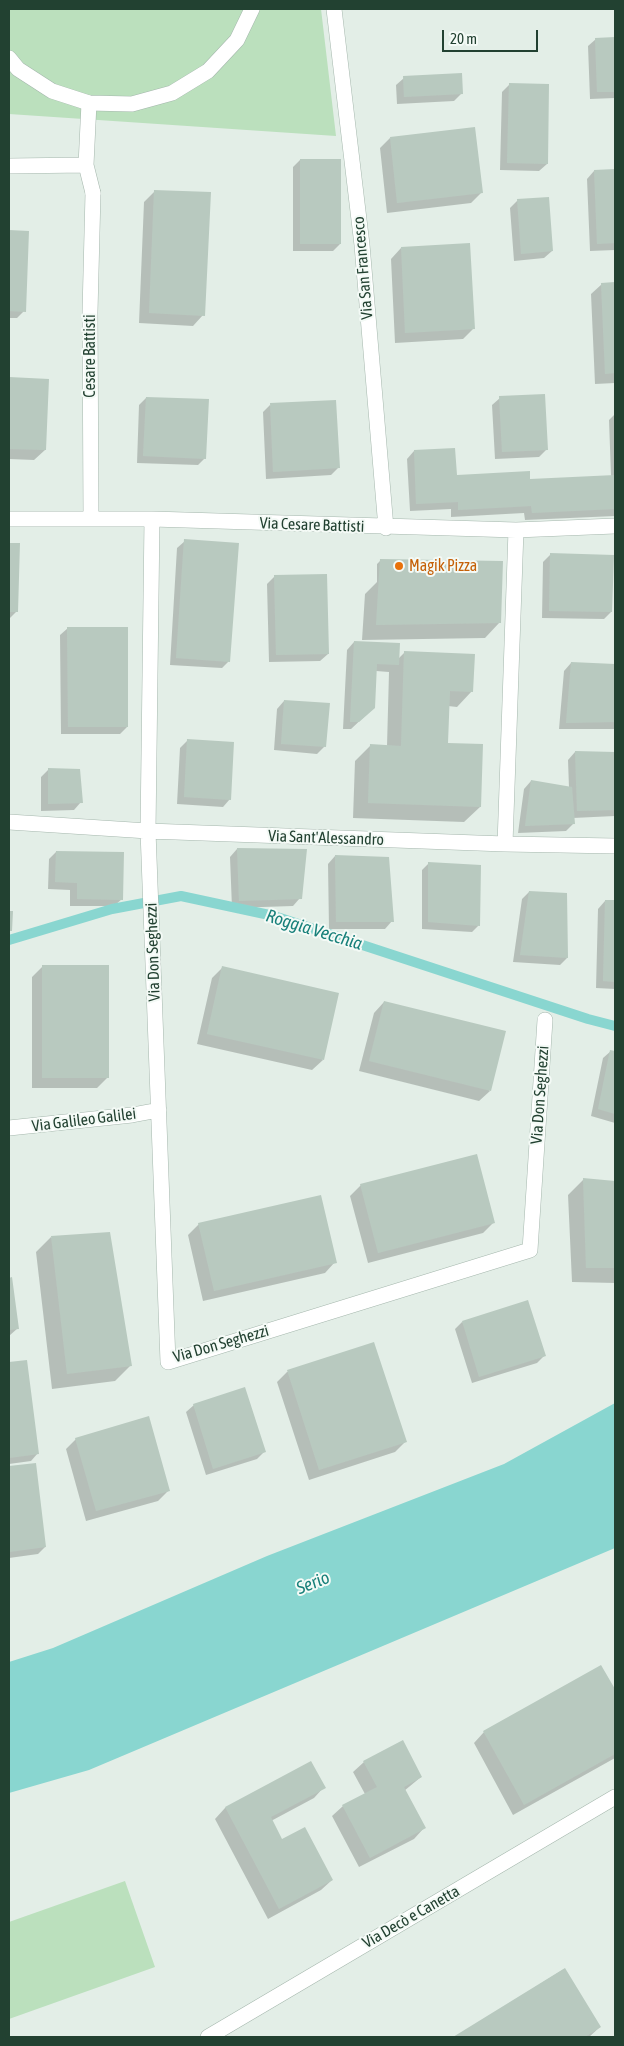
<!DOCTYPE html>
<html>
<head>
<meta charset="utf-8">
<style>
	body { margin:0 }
	#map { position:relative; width:624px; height:2046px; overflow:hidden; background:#e3eee7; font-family:"Asap Condensed",sans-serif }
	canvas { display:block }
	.frame { position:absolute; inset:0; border:10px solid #224131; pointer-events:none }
	.scale { position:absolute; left:442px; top:30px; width:96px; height:22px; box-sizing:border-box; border:2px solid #224131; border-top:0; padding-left:6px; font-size:15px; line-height:18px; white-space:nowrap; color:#224131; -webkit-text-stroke:4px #f4faf6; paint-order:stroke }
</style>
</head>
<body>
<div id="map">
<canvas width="624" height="2046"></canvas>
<div class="frame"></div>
<div class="scale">20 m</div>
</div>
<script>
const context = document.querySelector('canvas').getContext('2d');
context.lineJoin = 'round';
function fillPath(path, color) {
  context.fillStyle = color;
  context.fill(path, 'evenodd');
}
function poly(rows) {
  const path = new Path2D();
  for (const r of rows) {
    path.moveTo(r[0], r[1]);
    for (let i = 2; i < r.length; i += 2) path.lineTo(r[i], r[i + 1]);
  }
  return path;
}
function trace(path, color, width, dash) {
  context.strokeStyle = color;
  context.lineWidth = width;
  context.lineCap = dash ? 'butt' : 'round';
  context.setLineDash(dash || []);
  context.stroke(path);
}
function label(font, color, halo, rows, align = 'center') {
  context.font = font + ' "Asap Condensed",sans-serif';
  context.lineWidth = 4;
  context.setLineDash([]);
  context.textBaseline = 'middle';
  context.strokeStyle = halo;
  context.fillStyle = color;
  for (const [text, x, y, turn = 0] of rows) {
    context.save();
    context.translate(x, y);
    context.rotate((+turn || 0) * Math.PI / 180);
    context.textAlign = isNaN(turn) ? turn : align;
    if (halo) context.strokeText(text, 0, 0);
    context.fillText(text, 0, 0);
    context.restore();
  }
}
const green = poly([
	[9,9,321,9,336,136,9,114],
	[125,1881,155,1967,9,2019,9,1922]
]);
const water = poly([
	[615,1403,615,1548,89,1770,9,1793,9,1662,53,1648,267,1556,504,1464]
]);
const shadow = poly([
	[615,38,615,98,590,99,588,46,596,39],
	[404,78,462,93,454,101,397,104,396,85],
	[510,84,547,164,539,171,500,170,502,92],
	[390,138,481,193,471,203,387,213,380,148],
	[300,160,340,244,333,251,293,251,293,167],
	[615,170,615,250,590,251,587,179,594,171],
	[155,191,203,315,193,326,139,323,144,202],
	[518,200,552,251,544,258,514,261,510,208],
	[9,232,28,232,24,311,17,318,9,318],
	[401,248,473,329,463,339,395,343,391,259],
	[615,283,615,383,595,384,591,294,602,284],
	[9,378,47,380,45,450,34,460,9,459],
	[146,398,205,458,198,465,137,463,139,405],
	[500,398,546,450,539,457,495,459,492,405],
	[270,405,338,468,331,475,266,479,263,412],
	[615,414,615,516,525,520,524,513,451,517,451,509,410,511,407,459,414,451,455,476,529,480,611,476,609,420],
	[185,541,229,661,222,668,170,665,177,548],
	[9,544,19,544,17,611,9,619],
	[551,554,611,612,604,619,542,618,543,562],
	[380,561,500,622,485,638,362,640,365,594,377,582,377,564],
	[275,576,328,654,320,661,269,662,267,584],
	[68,628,127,727,120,734,61,734,60,635],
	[354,642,398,659,405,652,472,691,457,707,448,706,447,744,480,807,464,822,353,818,355,761,370,746,387,746,389,672,376,671,366,715,351,729,343,729,347,650],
	[571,663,615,665,615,729,559,729,564,671],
	[284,701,325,746,317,754,274,750,277,709],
	[188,740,230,799,223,807,177,804,180,748],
	[575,752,615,753,615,816,573,818,574,823,566,831,518,833,524,789,531,781,569,788,568,760],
	[48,770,81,802,74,810,41,811,41,777],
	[237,849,305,850,300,898,293,906,232,908,230,857],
	[56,852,122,899,114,906,70,906,70,890,48,889,49,859],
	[335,856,392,921,385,929,329,929,328,864],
	[429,863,479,925,472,932,422,929,422,870],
	[529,892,567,958,560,965,513,962,522,899],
	[605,901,615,901,615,989,596,988,598,909],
	[43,966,108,1077,97,1088,32,1088,32,977],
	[222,968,323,1060,312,1070,197,1044,212,978],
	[384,1002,490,1091,479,1101,359,1071,374,1013],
	[611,1051,615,1052,615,1123,591,1116,603,1058],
	[583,1180,615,1183,615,1283,572,1282,568,1195],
	[361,1185,493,1223,483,1233,368,1263,350,1196],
	[199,1224,335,1262,325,1273,203,1301,188,1235],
	[51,1237,130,1366,115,1381,52,1389,36,1252],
	[9,1279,11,1279,18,1328,9,1336],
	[462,1322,545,1355,537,1363,472,1383,455,1329],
	[373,1344,405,1442,395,1452,309,1480,277,1382,287,1372],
	[26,1361,38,1453,31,1461,9,1464,9,1364],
	[194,1405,265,1451,257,1459,206,1475,186,1412],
	[76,1439,169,1490,158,1501,86,1521,66,1449],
	[34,1464,45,1547,38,1554,9,1558,9,1468],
	[601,1666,615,1692,615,1758,513,1815,474,1743,484,1732],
	[311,1762,324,1787,314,1798,271,1821,281,1840,332,1880,321,1890,268,1919,215,1819,225,1808],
	[364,1762,421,1777,404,1791,424,1828,414,1839,359,1867,332,1816,343,1806,365,1794,353,1772],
	[564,1969,600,2027,589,2037,456,2037]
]);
const stream = poly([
	[9,940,112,909,181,896,274,916,588,1019,615,1026]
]);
const building = poly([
	[615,37,615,92,597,92,595,38],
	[462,73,463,94,404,97,403,76],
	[509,83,549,84,548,164,507,163],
	[475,127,483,193,397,203,390,137],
	[300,159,341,159,341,244,300,244],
	[615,169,615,243,597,244,594,170],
	[154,190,211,192,205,316,149,313],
	[549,197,553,251,521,254,517,199],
	[9,230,29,231,26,312,9,311],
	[470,243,475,329,405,333,401,247],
	[615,282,615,373,605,374,601,283],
	[9,377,49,379,46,450,9,449],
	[545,394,548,450,502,452,499,396],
	[146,397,209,399,206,459,143,456],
	[336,400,340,468,273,472,270,403],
	[455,448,457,475,530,471,530,479,615,475,615,509,532,513,531,506,458,510,458,502,416,504,414,450],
	[184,539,239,543,230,662,176,658],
	[9,543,20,543,18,612,9,612],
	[550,553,614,555,612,612,549,611],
	[380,559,503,561,501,623,376,625],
	[327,574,329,654,276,655,274,575],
	[67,627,128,627,128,727,68,727],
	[354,641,400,643,399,665,377,664,375,708,359,722,350,722],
	[404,651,475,654,473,692,450,691,448,743,483,744,481,807,368,803,370,744,401,746],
	[571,662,615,664,615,722,566,723],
	[284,700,330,703,326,747,281,744],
	[187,739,234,742,231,800,184,797],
	[575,751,615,752,615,810,577,811],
	[48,768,80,769,83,803,48,804],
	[531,780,572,787,575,824,525,826],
	[237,848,307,849,302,899,239,901],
	[56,851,124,852,123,900,77,899,77,883,55,882],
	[335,855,389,857,394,922,336,922],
	[428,862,481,865,480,926,428,922],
	[529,891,567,893,568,958,520,955],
	[605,900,615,900,615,982,603,981],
	[9,911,13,911,12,931,9,931],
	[42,965,109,965,109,1078,42,1078],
	[222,966,339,993,324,1060,207,1034],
	[384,1001,506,1031,491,1091,369,1061],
	[610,1050,615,1051,615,1114,598,1109],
	[477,1154,495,1223,378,1253,360,1184],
	[583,1178,615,1181,615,1268,586,1268],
	[321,1195,337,1263,214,1291,198,1223],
	[110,1232,132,1366,67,1374,51,1236],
	[12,1277,19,1329,9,1330,9,1278],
	[528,1300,546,1356,479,1377,462,1321],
	[374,1342,407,1442,319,1470,287,1370],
	[27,1360,39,1454,9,1458,9,1362],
	[245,1387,266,1452,213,1469,193,1404],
	[149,1416,170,1491,96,1511,75,1438],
	[36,1463,46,1547,9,1552,9,1466],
	[601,1665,615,1689,615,1754,524,1805,483,1731],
	[403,1740,422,1777,404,1787,426,1828,370,1858,342,1805,377,1787,363,1761],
	[311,1761,326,1788,271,1817,282,1839,305,1827,333,1880,279,1909,225,1807],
	[565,1968,601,2027,585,2037,453,2037]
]);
const lane = poly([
	[86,165,89,103],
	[9,166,86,165,93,193]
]);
const street = poly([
	[334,9,362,245,386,528],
	[9,58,18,69,52,91,89,103,132,104,172,93,208,71,237,40,252,9],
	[9,519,152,519,516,530,615,526],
	[91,519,90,312,93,193],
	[152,519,148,831,168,1362,530,1250,545,1020],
	[516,530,505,844,615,846],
	[9,822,148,831,505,844],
	[9,1128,132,1115,159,1110],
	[208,2037,615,1797]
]);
const markers = [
	[399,566,5,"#e8710a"]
];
const streetNames = [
	["Via San Francesco",363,268,-95],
	["Cesare Battisti",90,356,-90],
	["Via Cesare Battisti",312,525,2],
	["Via Sant'Alessandro",326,838,2],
	["Via Don Seghezzi",153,952,-92],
	["Via Don Seghezzi",540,1095,-86],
	["Via Galileo Galilei",84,1120,-7],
	["Via Don Seghezzi",221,1344,-16],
	["Via Decò e Canetta",411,1917,-30]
];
const foodNames = [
	["Magik Pizza",409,566]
];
const waterNames = [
	["Roggia Vecchia",314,930,17],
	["Serio",313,1583,-22]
];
fillPath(green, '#bbe0bd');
fillPath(water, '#89d6d0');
fillPath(shadow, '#0003');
trace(stream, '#89d6d0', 10);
fillPath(building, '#b8c9bf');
trace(lane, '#a5b7ad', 16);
trace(street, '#a5b7ad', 16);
trace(lane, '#fff', 15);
trace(street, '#fff', 15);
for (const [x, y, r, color] of markers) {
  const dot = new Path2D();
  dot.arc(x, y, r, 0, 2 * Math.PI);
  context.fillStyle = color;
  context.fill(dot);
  trace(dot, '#f4faf6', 2);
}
label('16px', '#224131', '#f4faf6', streetNames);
label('16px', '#c56008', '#f4faf6', foodNames, 'left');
label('italic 18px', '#18807a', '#f4faf6', waterNames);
</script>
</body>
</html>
